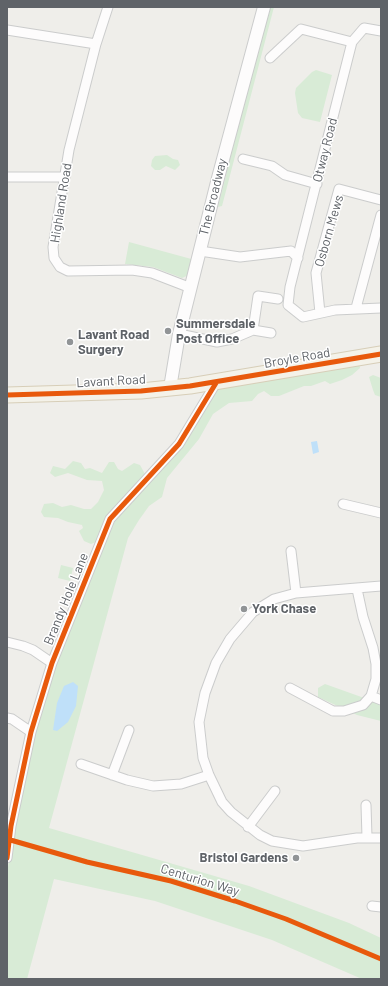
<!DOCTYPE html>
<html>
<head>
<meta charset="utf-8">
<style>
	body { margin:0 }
	#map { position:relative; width:388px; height:986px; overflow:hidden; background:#efeeea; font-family:Barlow,sans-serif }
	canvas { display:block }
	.frame { position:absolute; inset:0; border:8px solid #5f6368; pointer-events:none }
</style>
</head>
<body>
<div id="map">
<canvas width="388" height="986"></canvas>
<div class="frame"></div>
</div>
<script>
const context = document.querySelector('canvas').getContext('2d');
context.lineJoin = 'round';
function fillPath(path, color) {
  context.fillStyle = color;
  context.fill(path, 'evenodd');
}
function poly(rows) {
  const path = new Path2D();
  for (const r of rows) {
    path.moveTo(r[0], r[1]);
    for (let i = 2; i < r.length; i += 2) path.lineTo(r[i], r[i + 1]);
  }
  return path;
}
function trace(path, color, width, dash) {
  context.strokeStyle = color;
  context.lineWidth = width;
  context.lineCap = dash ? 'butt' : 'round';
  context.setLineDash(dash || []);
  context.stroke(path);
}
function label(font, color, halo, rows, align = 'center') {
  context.font = font + ' Barlow,sans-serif';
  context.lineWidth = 3;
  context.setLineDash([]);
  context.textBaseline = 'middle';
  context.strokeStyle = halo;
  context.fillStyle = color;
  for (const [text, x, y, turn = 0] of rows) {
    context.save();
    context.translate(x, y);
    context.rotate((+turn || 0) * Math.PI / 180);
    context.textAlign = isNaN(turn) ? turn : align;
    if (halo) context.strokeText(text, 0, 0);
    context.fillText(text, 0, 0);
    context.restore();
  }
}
const green = poly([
	[268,7,274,7,222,206,218,207],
	[316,70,332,75,320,122,302,118,298,113,295,93,296,88,312,72],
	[167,155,173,159,178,160,180,165,175,170,166,166,160,170,155,170,151,166,152,160,155,156],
	[129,242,195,260,191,274,182,278,153,267,125,264],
	[359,361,360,368,352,375,342,380,330,384,325,381,311,386,304,386,279,396,271,396,264,391,258,394,252,401,229,403,213,414,199,439,167,478,162,497,149,506,139,520,128,538,49,828,249,886,349,923,381,938,381,979,362,979,272,940,155,901,54,879,27,979,7,979,7,874,14,826,33,732,55,668,113,523,113,520,180,445,216,386],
	[373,375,381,378,381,397,375,395,373,390,369,377],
	[73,461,81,463,85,469,90,468,102,473,109,462,114,462,118,469,122,471,134,463,140,465,145,474,106,517,96,542,91,544,84,541,79,531,83,528,82,525,68,522,58,518,44,517,41,512,44,504,53,503,62,507,71,505,84,509,91,509,98,502,104,490,102,481,87,480,68,473,55,477,50,473,53,466,65,469],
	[61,565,73,568,70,581,58,578],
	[325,684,381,704,381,721,357,715,318,697,318,688]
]);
const water = poly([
	[317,441,319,452,313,454,311,442],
	[73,682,78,686,76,706,68,722,57,731,53,730,57,703,64,686]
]);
const minor = poly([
	[108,7,96,44,69,150,53,247,54,258,60,267,68,271,132,270,152,273,191,288],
	[7,30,96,44],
	[381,31,364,28,352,42,290,287,288,305,303,317,335,310,381,308],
	[270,58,301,29,352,42],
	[243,159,272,166,285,175,317,184],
	[7,177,65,177],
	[200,251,240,257,291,251,298,258],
	[356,308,381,215],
	[320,313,316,273,339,189,381,200],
	[253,330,271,333],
	[179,334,217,342,232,339,253,330,258,296,278,299],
	[343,504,381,513],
	[291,551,296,593],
	[381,586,296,593,274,599,253,612,230,639,216,663,205,693,199,722,203,758,209,775,222,802,231,812,260,835,272,841,303,846,357,838,381,838],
	[7,642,23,646,33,650,52,663],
	[290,688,333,711,344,711,363,705,371,696,376,679,376,664,373,648,363,617,357,589],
	[371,696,381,700],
	[7,718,12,719,31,732],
	[81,764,127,780,153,786,181,784,209,775],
	[112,775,129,730],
	[366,805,367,837],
	[248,827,275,791],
	[7,858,11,826,31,732,52,663,110,519,179,444,216,383],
	[372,906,381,907]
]);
const tertiary = poly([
	[170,388,179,334,218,178,264,7]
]);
const primary = poly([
	[7,395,141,391,190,386,381,354]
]);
const cycleway = poly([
	[7,395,141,391,190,386,381,354],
	[7,839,87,862,171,881,235,901,286,919,381,959],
	[7,858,11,826,31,732,52,663,110,519,179,444,216,383]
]);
const markers = [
	[168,331,4,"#919496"],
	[70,342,4,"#919496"],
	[244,609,4,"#919496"],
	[296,858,4,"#919496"]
];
const streetNames = [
	["Otway Road",325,150,-76],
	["The Broadway",213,197,-76],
	["Highland Road",61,203,-81],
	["Osborn Mews",329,231,-74],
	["Broyle Road",297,358,-10],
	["Lavant Road",111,381,-3],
	["Brandy Hole Lane",66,599,-68],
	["Centurion Way",200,880,17]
];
const poiNames = [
	["Summersdale",176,324],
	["Post Office",176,339],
	["Lavant Road",78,335],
	["Surgery",78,350],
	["York Chase",252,609],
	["Bristol Gardens",288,858,"right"]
];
fillPath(green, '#d8ebd6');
fillPath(water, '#bfe0f9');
trace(minor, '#cbcccc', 11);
trace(tertiary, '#cbcccc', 14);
trace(primary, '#d7ceb8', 17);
trace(minor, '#fdfcfc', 9);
trace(tertiary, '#fdfcfc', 12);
trace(primary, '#f4f2e9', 15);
trace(cycleway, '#e8590c', 5);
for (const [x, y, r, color] of markers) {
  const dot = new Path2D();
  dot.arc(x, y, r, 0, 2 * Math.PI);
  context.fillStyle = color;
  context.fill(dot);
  trace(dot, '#fff', 1.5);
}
label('13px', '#5f6368', '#fff', streetNames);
label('bold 13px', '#5f6368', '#fff', poiNames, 'left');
</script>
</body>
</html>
